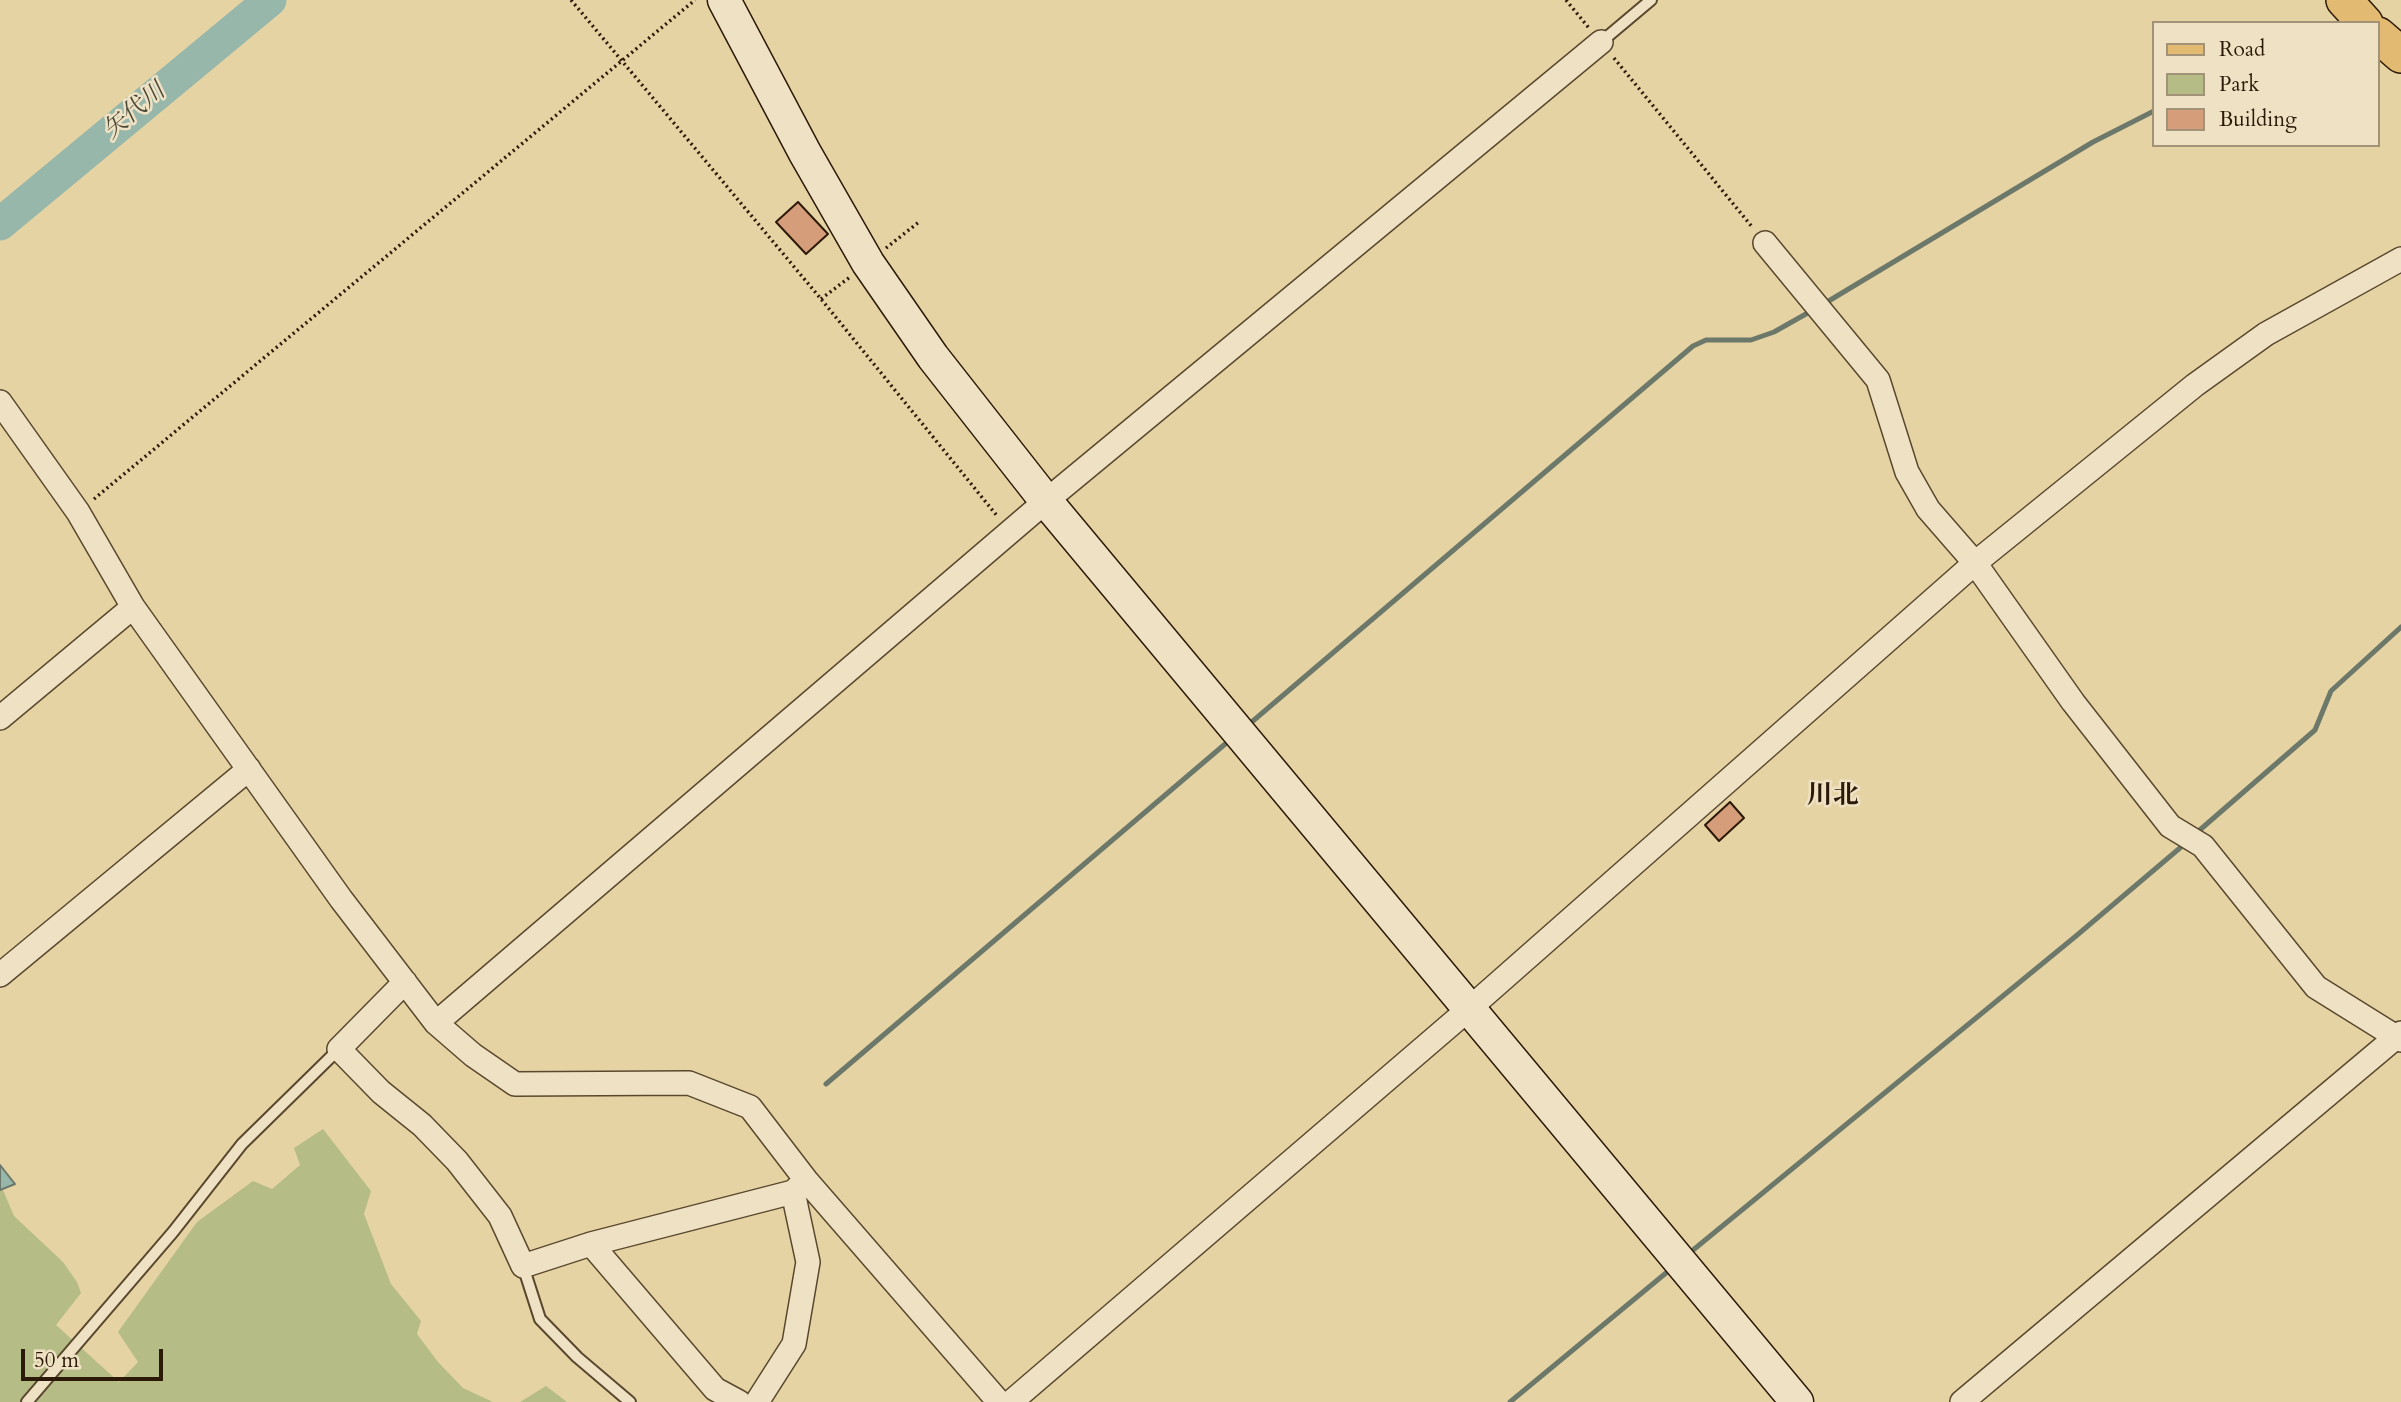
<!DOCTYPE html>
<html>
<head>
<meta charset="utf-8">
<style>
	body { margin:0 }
	#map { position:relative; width:2401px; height:1402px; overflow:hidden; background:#e6d3a4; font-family:Cardo,serif }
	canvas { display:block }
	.legend { position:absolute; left:2152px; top:21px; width:228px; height:126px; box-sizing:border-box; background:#efe2c4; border:2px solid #a19278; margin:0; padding:9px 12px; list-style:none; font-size:21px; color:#2c1907 }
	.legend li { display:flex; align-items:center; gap:14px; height:35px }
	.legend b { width:35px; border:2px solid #a19278 }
	.scale { position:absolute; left:21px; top:1349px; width:142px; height:32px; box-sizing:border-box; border:4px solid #2c1907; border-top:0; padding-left:9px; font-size:21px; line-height:24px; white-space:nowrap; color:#2c1907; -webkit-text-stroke:5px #efe2c4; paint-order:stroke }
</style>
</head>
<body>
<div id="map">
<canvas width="2401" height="1402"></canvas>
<ul class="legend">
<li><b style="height:9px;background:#e3ba72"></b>Road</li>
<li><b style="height:19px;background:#b5bc86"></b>Park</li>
<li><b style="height:19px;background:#d59d79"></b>Building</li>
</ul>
<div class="scale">50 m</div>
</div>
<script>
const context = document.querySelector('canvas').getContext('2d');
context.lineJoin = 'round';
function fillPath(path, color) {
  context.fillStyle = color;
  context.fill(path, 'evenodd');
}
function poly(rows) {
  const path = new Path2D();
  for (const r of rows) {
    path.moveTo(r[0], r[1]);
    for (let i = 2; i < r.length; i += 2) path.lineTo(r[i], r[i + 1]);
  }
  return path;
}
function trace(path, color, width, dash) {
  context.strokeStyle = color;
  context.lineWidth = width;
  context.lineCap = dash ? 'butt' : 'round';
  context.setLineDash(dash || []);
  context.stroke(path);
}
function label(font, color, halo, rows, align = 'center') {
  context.font = font + ' Cardo,"Noto Serif JP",serif';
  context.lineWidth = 5;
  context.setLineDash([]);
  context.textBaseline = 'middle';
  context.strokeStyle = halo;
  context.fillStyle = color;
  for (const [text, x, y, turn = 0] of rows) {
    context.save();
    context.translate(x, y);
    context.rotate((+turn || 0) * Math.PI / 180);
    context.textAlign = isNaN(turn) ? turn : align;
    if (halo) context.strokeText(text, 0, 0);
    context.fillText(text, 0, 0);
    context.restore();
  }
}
const green = poly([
	[323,1129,371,1191,364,1214,391,1284,421,1321,417,1334,438,1362,463,1388,493,1402,0,1402,0,1190,3,1190,14,1216,63,1262,77,1282,81,1293,56,1325,119,1382,138,1362,118,1332,197,1222,253,1181,272,1189,300,1165,294,1148],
	[546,1386,567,1402,520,1402]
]);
const water = poly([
	[0,1165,15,1184,0,1190,0,1165]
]);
const stream = poly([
	[1822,305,2093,142,2154,111],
	[1247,726,1693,346,1706,340,1751,340,1774,332,1813,310],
	[2194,835,2315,730,2331,691,2401,627],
	[826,1084,1231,739],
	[1687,1255,2076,936,2187,842],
	[1510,1402,1672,1268]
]);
const river = poly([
	[0,224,270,0]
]);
const building = poly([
	[798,202,828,234,806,254,776,222,798,202],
	[1730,802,1744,818,1719,841,1705,825,1730,802]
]);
const path = poly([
	[571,0,821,299,998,517],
	[1566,0,1589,28],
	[1614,58,1753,228],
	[886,248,919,222],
	[821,299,850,277],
	[94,499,695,0]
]);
const lane = poly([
	[1601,42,1651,0],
	[523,1266,540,1319,577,1357,630,1402],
	[27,1402,173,1232,242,1144,339,1049]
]);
const street = poly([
	[1765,243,1878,380,1907,472,1928,509,1975,563,2073,702,2170,826,2203,846,2316,987,2401,1040],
	[0,402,78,512,133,607,341,899,436,1023,473,1055,515,1084,689,1083,750,1107,806,1180,999,1402],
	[0,718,133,607],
	[0,975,249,769],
	[405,982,339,1049,381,1092,422,1125,457,1161,500,1216,523,1266,591,1244,793,1192,806,1180],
	[436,1023,1046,501,1601,42],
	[591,1244,715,1389,739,1402],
	[757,1402,794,1344,808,1262,793,1192],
	[1011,1402,1470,1008,1975,563,2195,385,2266,334,2401,259],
	[1962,1402,2401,1033]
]);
const secondary = poly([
	[724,0,805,153,868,263,933,357,1046,501,1797,1402]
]);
const primary = poly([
	[2344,0,2365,23],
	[2378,35,2401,55]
]);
const waterNames = [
	["矢代川",135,112,-40]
];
const quarterNames = [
	["川北",1833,797]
];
fillPath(green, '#b5bc86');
fillPath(water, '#96b7aa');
trace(water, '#6c7869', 2);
trace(stream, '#6c7869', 5);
trace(river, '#96b7aa', 33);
fillPath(building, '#d59d79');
trace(building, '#2c1907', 2);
trace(lane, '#5a482e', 14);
trace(street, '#5a482e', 26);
trace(secondary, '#2c1907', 35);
trace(primary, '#2c1907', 38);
trace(path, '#2c1907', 3.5, [2, 3.5]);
trace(lane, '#efe2c4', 10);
trace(street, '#efe2c4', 23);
trace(secondary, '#efe2c4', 32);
trace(primary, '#e3ba72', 35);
label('italic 24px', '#4c4838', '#efe2c4', waterNames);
label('bold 26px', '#2c1907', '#efe2c4', quarterNames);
</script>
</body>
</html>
